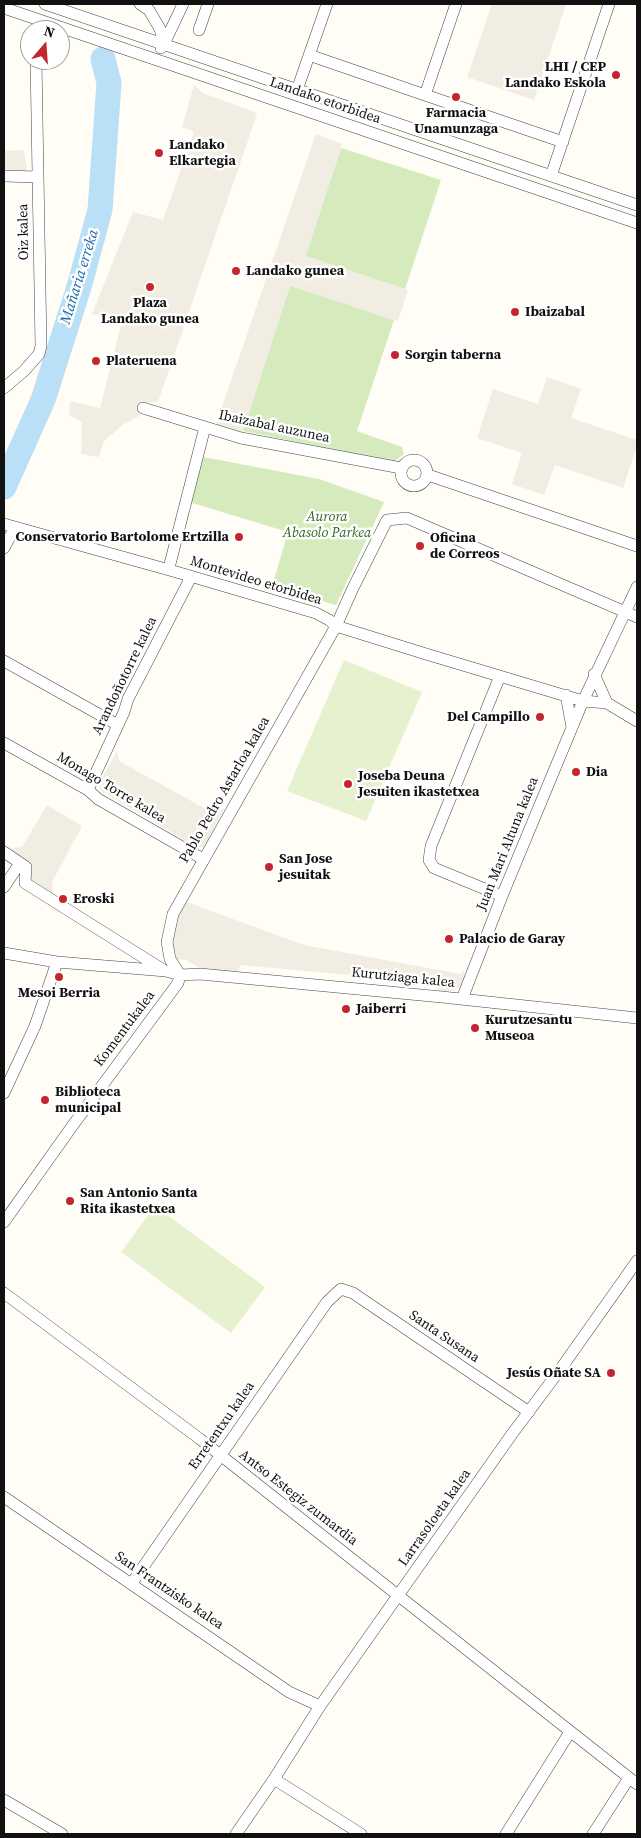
<!DOCTYPE html>
<html>
<head>
<meta charset="utf-8">
<style>
	body { margin:0 }
	#map { position:relative; width:641px; height:1838px; overflow:hidden; background:#fffdf5; font-family:"Source Serif 4",serif }
	canvas { display:block }
	.frame { position:absolute; inset:0; border:5px solid #111; pointer-events:none }
	.north { position:absolute; left:20px; top:20px; width:50px; height:50px; box-sizing:border-box; background:#fff; border:1px solid #a0a0a0; border-radius:50%; rotate:18deg; font-size:14px; font-weight:700; line-height:20px; text-align:center; color:#111 }
	.north::after { content:''; display:block; margin:auto; width:18px; height:22px; background:#c4262e; clip-path:polygon(50% 0,100% 100%,50% 72%,0 100%) }
</style>
</head>
<body>
<div id="map">
<canvas width="641" height="1838"></canvas>
<div class="frame"></div>
<div class="north">N</div>
</div>
<script>
const context = document.querySelector('canvas').getContext('2d');
context.lineJoin = 'round';
function fillPath(path, color) {
  context.fillStyle = color;
  context.fill(path, 'evenodd');
}
function poly(rows) {
  const path = new Path2D();
  for (const r of rows) {
    if (r.length === 3) {
      path.moveTo(r[0] + r[2], r[1]);
      path.arc(r[0], r[1], r[2], 0, 2 * Math.PI);
      continue;
    }
    path.moveTo(r[0], r[1]);
    for (let i = 2; i < r.length; i += 2) path.lineTo(r[i], r[i + 1]);
  }
  return path;
}
function trace(path, color, width, dash) {
  context.strokeStyle = color;
  context.lineWidth = width;
  context.lineCap = dash ? 'butt' : 'round';
  context.setLineDash(dash || []);
  context.stroke(path);
}
function label(font, color, halo, rows, align = 'center') {
  context.font = font + ' "Source Serif 4",serif';
  context.lineWidth = 5;
  context.setLineDash([]);
  context.textBaseline = 'middle';
  context.strokeStyle = halo;
  context.fillStyle = color;
  for (const [text, x, y, turn = 0] of rows) {
    context.save();
    context.translate(x, y);
    context.rotate((+turn || 0) * Math.PI / 180);
    context.textAlign = isNaN(turn) ? turn : align;
    if (halo) context.strokeText(text, 0, 0);
    context.fillText(text, 0, 0);
    context.restore();
  }
}
const green = poly([
	[341,148,441,180,405,289,305,256],
	[290,285,394,320,357,431,402,447,404,454,394,462,243,431],
	[198,456,319,479,384,502,336,605,272,587,288,532,186,501]
]);
const pitch = poly([
	[344,660,422,692,366,821,287,791],
	[155,1206,265,1287,231,1333,121,1252]
]);
const plaza = poly([
	[492,4,566,4,534,100,467,77],
	[194,85,203,93,257,113,255,120,158,402,145,402,139,416,124,424,104,441,99,457,81,454,82,422,69,415,70,401,100,408,122,321,92,314,133,212,163,220,194,132,182,127],
	[316,134,342,144,306,256,408,290,398,321,290,286,241,438,214,430],
	[24,150,27,172,4,169,4,151],
	[547,377,581,389,571,418,637,440,637,446,623,488,555,465,544,495,512,484,522,453,477,438,493,389,538,404],
	[117,751,119,761,213,813,224,809,204,847,196,847,100,790,99,783],
	[47,805,82,826,52,882,53,892,49,898,25,883,26,867,9,855,12,848,22,847],
	[181,900,304,945,460,974,464,971,465,980,461,987,452,991,438,991,436,983,241,965,237,972,201,969,186,960,170,959,173,914]
]);
const river = poly([
	[4,487,43,400,79,287,100,210,109,83,103,59]
]);
const street = poly([
	[45,4,637,205],
	[140,4,149,10,160,29,164,44,161,48],
	[4,8,637,223],
	[199,30,208,4],
	[164,44,183,4],
	[309,55,425,95,456,4],
	[297,90,327,4],
	[425,95,563,142],
	[4,176,38,177],
	[551,176,609,4],
	[4,388,24,371,39,354,41,346,36,60],
	[143,408,241,438,401,468],
	[414,473,13],
	[428,475,637,546],
	[4,524,173,571,316,613,329,620,336,626,426,654,583,701,607,703,637,721],
	[4,548,15,527],
	[170,564,205,427],
	[4,661,118,725],
	[594,674,607,703],
	[500,676,431,846,429,860,434,868,502,896],
	[566,695,572,727],
	[4,743,88,790,98,799,203,859],
	[88,790,124,712,128,699,191,577],
	[4,852,26,867,25,883,165,971],
	[4,887,20,863],
	[4,953,57,962,166,971,180,975,200,974,442,997,637,1018],
	[462,999,502,896,583,701,637,587],
	[4,1093,35,1026,57,962],
	[4,1222,73,1125,178,983,180,975,170,959,167,942,173,914,336,626,353,588,387,520,407,518,637,617],
	[4,1293,200,1439,637,1784],
	[4,1497,289,1692,320,1706],
	[132,1583,327,1302,341,1289,353,1293,529,1412],
	[274,1779,361,1834],
	[4,1800,62,1834],
	[236,1834,274,1779,320,1706,512,1434,562,1367,637,1261],
	[506,1834,570,1732],
	[593,1834,629,1778]
]);
const markers = [
	[616,75,5,"#c4262e"],
	[456,97,5,"#c4262e"],
	[159,153,5,"#c4262e"],
	[236,271,5,"#c4262e"],
	[150,287,5,"#c4262e"],
	[515,312,5,"#c4262e"],
	[395,355,5,"#c4262e"],
	[96,361,5,"#c4262e"],
	[239,537,5,"#c4262e"],
	[420,546,5,"#c4262e"],
	[540,717,5,"#c4262e"],
	[576,772,5,"#c4262e"],
	[348,784,5,"#c4262e"],
	[269,867,5,"#c4262e"],
	[63,899,5,"#c4262e"],
	[449,939,5,"#c4262e"],
	[59,977,5,"#c4262e"],
	[346,1009,5,"#c4262e"],
	[475,1028,5,"#c4262e"],
	[45,1100,5,"#c4262e"],
	[70,1201,5,"#c4262e"],
	[611,1373,5,"#c4262e"]
];
const poiNames = [
	["LHI / CEP",606,67,"right"],
	["Landako Eskola",606,83,"right"],
	["Farmacia",456,113,"center"],
	["Unamunzaga",456,129,"center"],
	["Landako",169,145],
	["Elkartegia",169,161],
	["Landako gunea",246,271],
	["Plaza",150,303,"center"],
	["Landako gunea",150,319,"center"],
	["Ibaizabal",525,312],
	["Sorgin taberna",405,355],
	["Plateruena",106,361],
	["Conservatorio Bartolome Ertzilla",229,537,"right"],
	["Oficina",430,538],
	["de Correos",430,554],
	["Del Campillo",530,717,"right"],
	["Dia",586,772],
	["Joseba Deuna",358,776],
	["Jesuiten ikastetxea",358,792],
	["San Jose",279,859],
	["jesuitak",279,875],
	["Eroski",73,899],
	["Palacio de Garay",459,939],
	["Mesoi Berria",59,993,"center"],
	["Jaiberri",356,1009],
	["Kurutzesantu",485,1020],
	["Museoa",485,1036],
	["Biblioteca",55,1092],
	["municipal",55,1108],
	["San Antonio Santa",80,1193],
	["Rita ikastetxea",80,1209],
	["Jesús Oñate SA",601,1373,"right"]
];
const streetNames = [
	["Landako etorbidea",325,101,19],
	["Oiz kalea",24,232,-91],
	["Ibaizabal auzunea",274,427,12],
	["Montevideo etorbidea",256,581,17],
	["Arandoñotorre kalea",125,676,-64],
	["Monago Torre kalea",111,788,31],
	["Pablo Pedro Astarloa kalea",225,790,-60],
	["Juan Mari Altuna kalea",508,844,-68],
	["Kurutziaga kalea",403,978,6],
	["Komentukalea",125,1029,-53],
	["Santa Susana",444,1337,34],
	["Erretentxu kalea",222,1426,-55],
	["Antso Estegiz zumardia",298,1498,38],
	["Larrasoloeta kalea",435,1518,-55],
	["San Frantzisko kalea",169,1591,34]
];
const parkNames = [
	["Aurora",327,517],
	["Abasolo Parkea",327,533]
];
const waterNames = [
	["Mañaria erreka",80,277,-73]
];
fillPath(green, '#d5ebbd');
fillPath(pitch, '#e6f2cf');
fillPath(plaza, '#f1ede2');
trace(river, '#b9e0f7', 25);
trace(street, '#444', 12);
trace(street, '#fff', 11);
for (const [x, y, r, color] of markers) {
  const dot = new Path2D();
  dot.arc(x, y, r, 0, 2 * Math.PI);
  context.fillStyle = color;
  context.fill(dot);
  trace(dot, '#fff', 2);
}
label('bold 14px', '#111', '#fff', poiNames, 'left');
label('14px', '#111', '#fff', streetNames);
label('italic 14px', '#2f6b1f', '#fff', parkNames);
label('italic 15px', '#1768a6', '#fff', waterNames);
</script>
</body>
</html>
